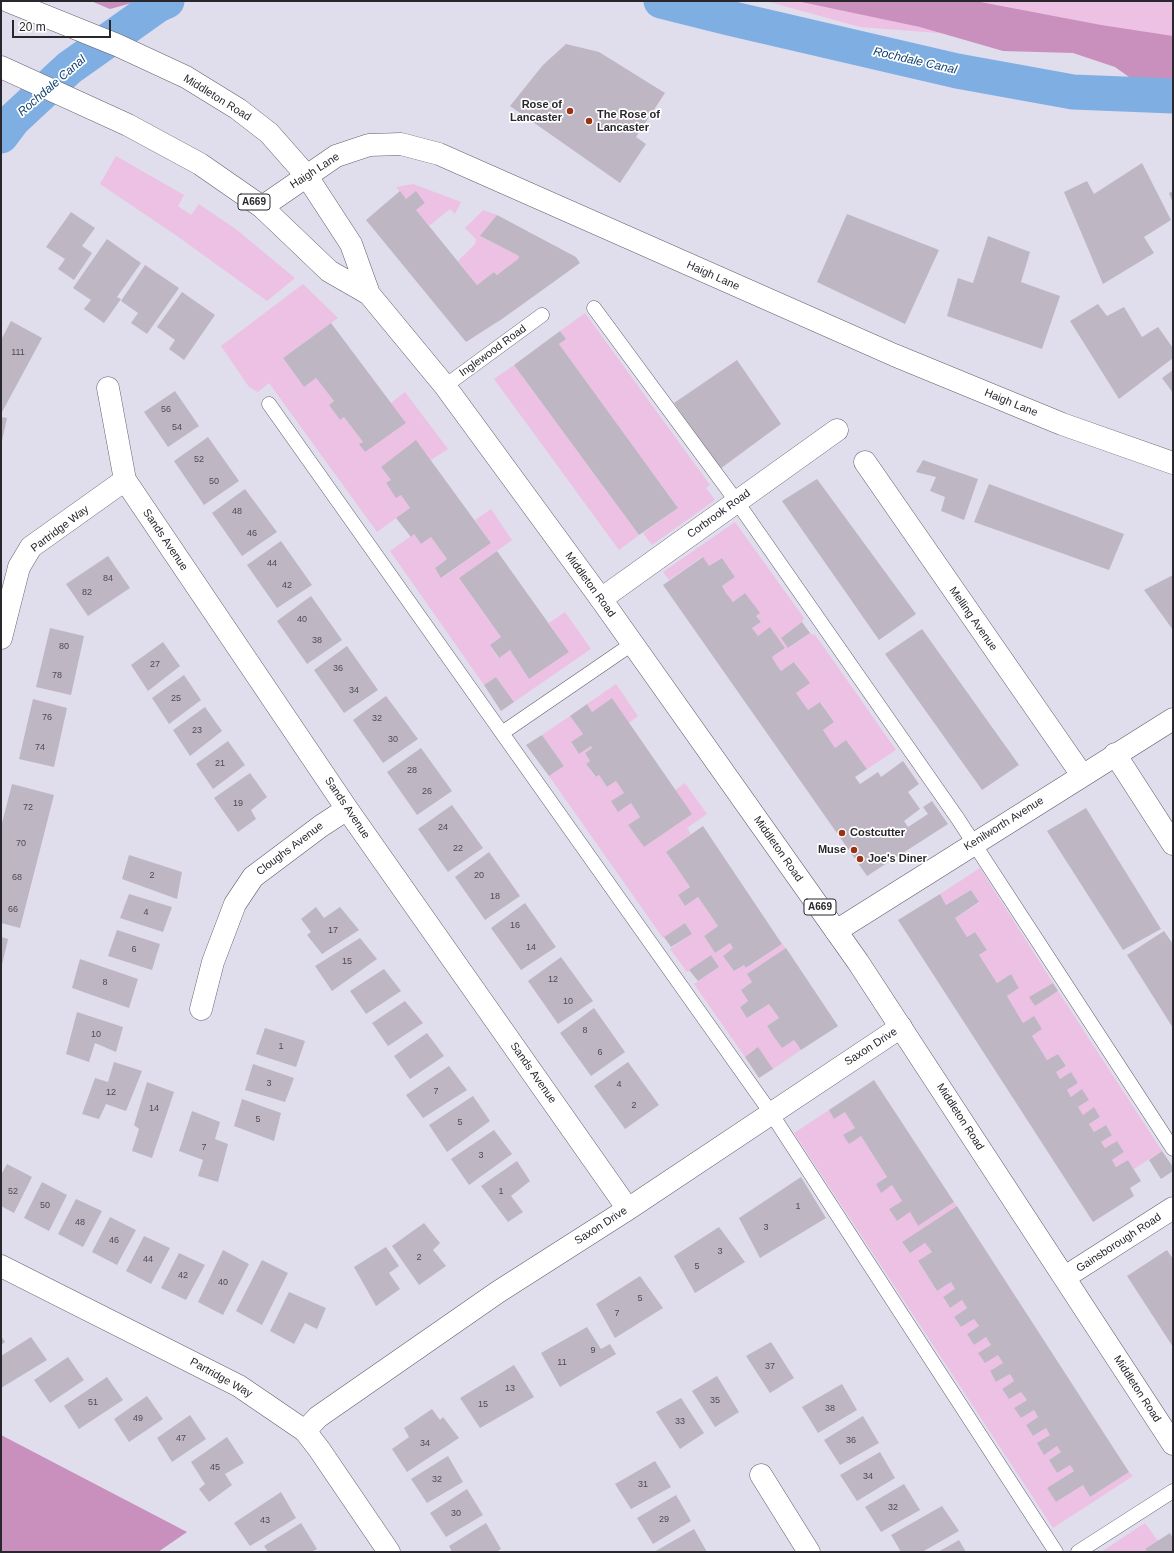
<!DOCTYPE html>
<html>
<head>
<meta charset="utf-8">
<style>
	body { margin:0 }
	#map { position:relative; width:1174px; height:1553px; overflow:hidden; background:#e0dded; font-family:Arial,sans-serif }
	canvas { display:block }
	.frame { position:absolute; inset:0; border:2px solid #28272d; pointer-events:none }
	.scale { position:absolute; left:12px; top:20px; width:99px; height:18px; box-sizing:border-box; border:2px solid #28272d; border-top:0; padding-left:5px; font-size:12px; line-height:14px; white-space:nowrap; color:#28272d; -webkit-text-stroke:3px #fff; paint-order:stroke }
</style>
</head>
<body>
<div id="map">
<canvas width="1174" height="1553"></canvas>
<div class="frame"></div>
<div class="scale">20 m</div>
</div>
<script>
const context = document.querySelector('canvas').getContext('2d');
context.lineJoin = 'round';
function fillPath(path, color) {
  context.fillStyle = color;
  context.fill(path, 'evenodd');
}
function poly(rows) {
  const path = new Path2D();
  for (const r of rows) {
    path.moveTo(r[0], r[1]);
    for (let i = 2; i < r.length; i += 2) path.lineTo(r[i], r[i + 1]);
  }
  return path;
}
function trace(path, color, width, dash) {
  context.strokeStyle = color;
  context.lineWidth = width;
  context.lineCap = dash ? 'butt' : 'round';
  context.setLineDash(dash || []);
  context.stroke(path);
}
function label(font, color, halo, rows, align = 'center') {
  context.font = font + ' Arial,sans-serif';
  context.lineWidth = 3.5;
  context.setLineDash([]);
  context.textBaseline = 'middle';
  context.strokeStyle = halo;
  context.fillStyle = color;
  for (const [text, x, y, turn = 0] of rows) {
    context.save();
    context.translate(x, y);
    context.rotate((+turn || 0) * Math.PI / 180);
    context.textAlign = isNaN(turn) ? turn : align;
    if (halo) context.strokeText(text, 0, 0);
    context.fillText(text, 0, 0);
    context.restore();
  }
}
const green = poly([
	[766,1,1173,1,1173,51,860,27],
	[116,156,184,195,178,206,191,215,199,204,237,230,295,278,267,301,177,236,100,184],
	[413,184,461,202,455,214,450,209,429,226,416,210,425,203,416,192,406,199,396,187],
	[483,210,497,215,481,237,519,256,518,259,497,275,494,272,477,285,458,261,475,244,476,239,465,228],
	[303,284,338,318,283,358,304,387,316,378,334,401,329,405,340,420,344,417,363,442,360,444,365,452,406,423,391,403,405,392,448,449,431,460,416,441,381,467,391,480,386,484,391,490,401,495,410,508,377,532,269,383,258,392,249,387,221,346],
	[585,313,710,485,706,488,715,500,652,545,643,533,678,508,559,344,566,339,560,331],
	[514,365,639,535,619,550,494,379],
	[491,509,512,540,459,578,501,637,490,645,498,658,510,650,529,679,569,652,549,623,565,612,591,649,514,702,496,677,484,685,390,551,414,534,421,544,431,537,447,559,435,568,442,578,491,543,475,520],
	[735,522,804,618,802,622,781,638,789,648,810,633,816,636,896,750,867,769,846,740,835,748,823,730,834,722,821,702,808,710,796,693,809,683,795,662,781,671,776,664,772,657,785,648,770,628,758,636,752,628,761,622,756,616,759,613,745,593,733,602,726,593,722,586,735,577,722,558,709,566,702,557,669,580,663,572],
	[616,684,638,716,629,723,612,698,592,712,587,704],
	[570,716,583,734,571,743,579,754,591,746,592,748,585,753,590,761,586,764,595,777,599,775,607,787,616,781,631,803,640,817,628,825,644,847,691,814,675,790,685,783,707,814,687,828,691,834,666,852,690,887,678,895,685,906,698,897,718,926,704,936,715,953,730,943,733,948,723,956,734,971,744,965,747,968,782,944,786,948,752,982,741,990,748,1001,740,1007,748,1018,769,1004,779,1018,767,1026,774,1037,782,1048,794,1040,801,1050,773,1069,758,1048,745,1057,694,984,719,967,711,955,687,972,670,949,692,934,685,923,663,938,549,776,564,766,542,735],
	[980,868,1053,983,1030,997,1035,1006,1058,991,1162,1151,1134,1169,1128,1160,1116,1167,1112,1160,1124,1152,1117,1141,1105,1148,1101,1142,1112,1134,1106,1125,1094,1132,1089,1124,1100,1117,1094,1108,1083,1115,1078,1107,1089,1100,1082,1090,1071,1097,1067,1090,1078,1083,1071,1072,1060,1079,1056,1072,1066,1066,1058,1054,1047,1060,1032,1036,1042,1029,1034,1017,1023,1023,1007,996,1019,988,1011,974,997,983,979,955,987,950,975,932,967,937,955,918,979,903,971,890,946,905,940,894],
	[829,1110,834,1119,845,1112,855,1128,844,1135,849,1143,861,1136,887,1177,876,1184,881,1192,892,1185,902,1201,889,1209,897,1221,910,1212,918,1226,954,1202,957,1206,902,1242,910,1253,925,1243,932,1252,918,1262,937,1291,951,1282,955,1289,943,1298,950,1308,962,1300,967,1308,954,1317,961,1327,974,1319,979,1326,967,1334,974,1345,986,1337,991,1345,979,1353,998,1355,1003,1363,990,1372,997,1382,1010,1374,1014,1381,1002,1389,1009,1399,1021,1392,1027,1400,1014,1408,1021,1418,1034,1410,1038,1417,1026,1425,1033,1436,1046,1428,1050,1435,1044,1455,1057,1446,1061,1452,1049,1460,1057,1473,1070,1465,1074,1471,1048,1488,1056,1502,1083,1485,1090,1497,1129,1472,1133,1476,1053,1528,794,1133],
	[1145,1523,1158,1541,1145,1549,1147,1552,1101,1552]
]);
const forest = poly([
	[91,1,139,1,110,9],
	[797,1,975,1,1101,25,1173,36,1173,91,1129,77,1115,67,1073,53,1003,51,920,27],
	[1,1435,187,1532,158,1552,1,1552]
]);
const canal = poly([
	[661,1,729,18,957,71,1073,92,1173,96],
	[1,136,13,120,69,68,158,5,167,1]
]);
const building = poly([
	[566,44,599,52,665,93,636,137,646,144,620,183,510,106,543,65],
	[1142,163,1171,220,1144,237,1154,253,1103,284,1064,192,1087,181,1094,194],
	[400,191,406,199,416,191,425,203,416,210,477,285,494,272,497,275,518,259,519,256,480,236,497,215,576,257,580,263,502,319,466,342,366,220],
	[1173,191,1173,203,1169,193],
	[71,212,95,228,82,246,92,253,74,280,58,269,65,259,46,247],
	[847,214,939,250,905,324,817,282],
	[988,236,1030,252,1021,282,1060,296,1042,349,947,316,958,278,973,283],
	[107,239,141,263,117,297,121,299,104,323,84,309,91,300,73,288],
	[145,265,179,288,147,334,131,323,138,313,121,301],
	[182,292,215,315,184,360,169,349,175,340,157,327],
	[1098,304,1107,316,1124,307,1142,337,1158,327,1173,348,1173,358,1119,399,1070,321],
	[11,321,42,338,1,414,1,340],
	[331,323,406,423,365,452,359,444,363,442,344,417,340,420,329,405,334,401,316,378,304,387,283,358],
	[560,331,566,339,559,344,678,508,639,535,514,365],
	[737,360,781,424,720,469,674,403],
	[1173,370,1173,393,1162,378],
	[175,391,199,426,168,447,144,412],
	[1,417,7,418,2,441,1,441],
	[208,437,239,481,204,505,174,461],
	[416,440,491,543,441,578,435,568,447,559,431,537,421,544,414,534,411,537,396,518,410,508,401,495,396,498,386,483,391,480,381,467],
	[923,460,978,479,964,520,941,511,945,497,930,491,936,477,916,472],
	[817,479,916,614,879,640,782,501],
	[989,484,1124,534,1109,570,974,522],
	[245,489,277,532,242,556,212,513],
	[281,541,312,585,277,608,247,565],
	[497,551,569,652,529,679,510,650,499,658,490,645,501,637,459,578],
	[108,556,130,588,88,616,66,584],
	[703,557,709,566,722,558,735,577,722,586,726,593,733,602,745,593,760,613,756,616,761,622,752,628,758,636,770,627,785,648,772,657,776,664,781,671,794,662,810,683,796,693,808,710,820,702,834,722,823,730,835,748,846,740,867,769,855,777,860,784,878,772,881,777,903,761,919,784,908,792,920,809,904,821,908,827,928,814,923,807,932,801,948,824,867,876,663,585],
	[1173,575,1173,630,1144,590],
	[311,596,342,640,307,664,277,621],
	[802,622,810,633,788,648,781,638],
	[50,628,84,636,71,695,36,687],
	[922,629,1019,765,982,790,885,654],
	[163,642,180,666,148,691,131,665],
	[347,646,378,690,344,713,314,670],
	[184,675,201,700,169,724,152,698],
	[496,677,514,702,501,711,484,685],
	[386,696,418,739,383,763,353,720],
	[612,698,692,814,644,847,628,825,640,817,631,803,618,812,611,801,624,793,616,781,607,787,599,775,596,777,586,764,590,761,585,753,592,748,591,746,579,754,571,742,583,734,570,716,587,704,592,712],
	[33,699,67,708,54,767,19,759],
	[205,707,222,731,190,756,173,730],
	[542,735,564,766,549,776,526,745],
	[228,741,245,765,213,789,196,764],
	[421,748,452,791,417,815,387,772],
	[250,773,267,797,251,810,256,819,238,832,214,798],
	[12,784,54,795,20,928,1,923,1,827],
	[452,805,483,848,448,872,418,829],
	[1086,808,1161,929,1123,950,1047,831],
	[703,826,782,944,746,968,744,965,734,971,723,956,733,948,730,943,715,953,704,936,718,926,698,897,685,906,678,895,690,887,666,852],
	[489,852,520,896,485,920,455,877],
	[129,855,182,872,177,899,122,879],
	[971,890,979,902,955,918,967,937,975,932,987,950,979,955,997,983,1011,974,1019,988,1007,996,1023,1023,1034,1016,1042,1029,1032,1036,1047,1060,1058,1054,1066,1066,1056,1072,1060,1079,1071,1072,1078,1083,1067,1090,1071,1097,1082,1089,1089,1100,1078,1107,1083,1115,1094,1107,1100,1117,1089,1124,1094,1132,1106,1125,1112,1135,1101,1142,1105,1148,1117,1141,1124,1152,1112,1160,1116,1167,1128,1160,1141,1181,1130,1188,1134,1196,1093,1222,898,920,940,894,946,905],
	[129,894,172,907,163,932,120,918],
	[525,903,556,947,521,970,491,928],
	[316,907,324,918,340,907,359,930,322,954,307,935,311,932,301,919],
	[685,923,692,934,671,947,664,937],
	[117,930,160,944,152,970,108,956],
	[1164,931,1173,944,1173,1028,1127,955],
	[1,937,8,939,2,965,1,965],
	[360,938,377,959,332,991,315,966],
	[786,948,838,1026,801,1050,794,1040,782,1048,774,1037,767,1026,779,1018,769,1004,747,1018,740,1007,748,1001,741,990,752,982,747,974],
	[711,955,719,967,698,981,689,970],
	[561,957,593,1001,558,1024,528,981],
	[80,959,138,979,129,1008,72,988],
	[384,969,401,991,366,1014,350,991],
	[1053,983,1058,991,1035,1006,1029,997],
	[405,1001,423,1023,388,1046,372,1023],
	[594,1008,625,1052,591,1076,560,1033],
	[77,1012,123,1027,116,1052,95,1043,89,1062,66,1054],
	[265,1028,305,1041,296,1067,256,1054],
	[427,1033,444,1056,410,1079,394,1056],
	[758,1047,773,1069,759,1078,745,1057],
	[114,1062,142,1071,126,1111,106,1104,99,1119,82,1114,95,1078,108,1082],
	[628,1062,659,1105,625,1129,594,1086],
	[253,1064,294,1078,285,1102,245,1090],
	[449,1066,467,1090,423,1118,406,1095],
	[874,1080,954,1202,918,1226,910,1212,897,1221,889,1209,902,1201,892,1185,881,1193,876,1184,887,1177,861,1136,849,1144,843,1135,855,1128,845,1112,834,1119,829,1110],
	[147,1082,174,1092,152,1158,132,1151,139,1129,134,1125],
	[473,1096,490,1121,447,1152,429,1125],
	[242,1099,281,1113,274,1141,234,1126],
	[192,1111,220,1122,215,1139,228,1144,218,1182,198,1176,203,1160,179,1151],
	[494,1130,512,1154,469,1185,451,1159],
	[1162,1151,1173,1167,1173,1171,1161,1179,1149,1160],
	[517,1161,530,1181,511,1196,523,1212,508,1222,481,1186],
	[7,1164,32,1177,14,1213,1,1206,1,1175],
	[801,1177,826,1218,760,1258,739,1218],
	[42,1182,67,1195,49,1231,24,1218],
	[76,1199,102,1211,83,1247,58,1234],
	[957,1206,1129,1472,1090,1497,1083,1485,1056,1502,1047,1488,1074,1471,1070,1465,1057,1473,1049,1460,1061,1452,1057,1446,1044,1455,1037,1443,1050,1435,1046,1428,1033,1436,1026,1425,1038,1417,1034,1410,1021,1418,1014,1408,1027,1400,1021,1392,1009,1399,1002,1389,1014,1381,1010,1374,996,1382,990,1371,1003,1363,998,1355,985,1363,978,1353,991,1345,986,1337,974,1345,967,1334,979,1326,974,1319,961,1327,954,1317,967,1308,962,1300,950,1308,943,1297,955,1289,951,1282,937,1291,918,1261,932,1252,925,1243,910,1253,902,1242],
	[110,1217,136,1230,117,1265,92,1252],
	[424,1223,440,1243,433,1250,446,1266,419,1285,392,1246],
	[719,1227,745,1262,695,1293,674,1256],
	[144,1236,170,1248,151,1284,126,1271],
	[386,1247,399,1266,389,1273,400,1289,376,1306,354,1267],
	[223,1250,249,1264,223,1315,198,1302],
	[1167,1250,1173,1259,1173,1347,1127,1276],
	[179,1253,205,1265,186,1300,161,1288],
	[262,1260,288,1273,262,1325,236,1311],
	[640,1276,663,1308,615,1338,596,1304],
	[289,1292,326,1308,317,1329,305,1323,294,1344,270,1331],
	[587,1327,601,1349,610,1344,616,1354,560,1387,541,1353],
	[1,1336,5,1342,1,1345],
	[31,1337,47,1360,1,1388,1,1356],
	[771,1342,794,1378,770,1393,746,1356],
	[68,1357,84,1380,50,1403,34,1380],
	[514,1365,534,1397,480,1428,460,1398],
	[717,1376,739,1412,715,1427,692,1391],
	[107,1377,123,1400,79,1429,64,1406],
	[842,1384,857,1410,818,1433,802,1407],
	[147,1396,163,1419,129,1442,114,1419],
	[681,1398,704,1433,680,1449,656,1412],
	[432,1409,440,1420,443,1417,459,1438,407,1472,392,1449,409,1437,404,1428],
	[190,1415,206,1439,172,1462,157,1438],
	[863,1416,879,1443,840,1465,824,1440],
	[227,1437,244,1463,225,1474,232,1485,209,1502,199,1489,205,1484,191,1462],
	[880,1452,895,1478,857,1501,840,1475],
	[448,1456,463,1482,427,1503,411,1479],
	[655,1461,671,1487,631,1509,615,1484],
	[904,1484,920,1510,881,1532,865,1507],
	[467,1489,483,1515,446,1537,430,1513],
	[281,1492,296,1518,250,1546,234,1523],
	[676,1495,691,1521,653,1544,637,1518],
	[942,1506,959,1531,922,1552,901,1552,891,1535],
	[301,1523,317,1549,311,1552,268,1552,264,1546],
	[486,1523,501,1549,496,1552,452,1552,449,1546],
	[694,1529,707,1552,654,1552],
	[1170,1533,1173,1538,1173,1552,1147,1552,1145,1549],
	[959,1540,966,1552,938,1552]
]);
const lane = poly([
	[594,308,737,502,958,819,1173,1149],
	[445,386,542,315],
	[269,404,771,1113,1056,1552],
	[502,733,632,644],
	[1078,1552,1173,1491]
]);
const street = poly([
	[108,388,125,480,347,809,628,1209],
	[865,462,1082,775],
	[601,599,837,430],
	[1,638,19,567,31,547,125,480],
	[1115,754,1173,844],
	[836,931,1173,719],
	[201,1009,213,962,235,904,253,877,321,826,347,809],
	[1,1266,239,1386,305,1431,319,1449,389,1552],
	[1065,1277,1173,1208],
	[305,1431,318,1417,498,1292,628,1209,901,1027],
	[761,1475,809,1552]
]);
const secondary = poly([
	[262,207,336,156,369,145,401,144,439,154,894,355,1062,424,1173,463]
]);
const primary = poly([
	[8,1,117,45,186,77,238,109,269,133,306,175,351,244,369,294,445,386,601,599,858,962,1173,1444],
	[1,67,128,125,200,164,262,207,329,271,369,294]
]);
const markers = [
	[570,111,4,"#9a3315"],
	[589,121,4,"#9a3315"],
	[842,833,4,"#9a3315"],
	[854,850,4,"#9a3315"],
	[860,859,4,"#9a3315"]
];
const numberNames = [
	["111",18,353],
	["56",166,410],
	["54",177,428],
	["52",199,460],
	["50",214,482],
	["48",237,512],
	["46",252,534],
	["44",272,564],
	["84",108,579],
	["42",287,586],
	["82",87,593],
	["40",302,620],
	["38",317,641],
	["80",64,647],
	["27",155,665],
	["36",338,669],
	["78",57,676],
	["34",354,691],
	["25",176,699],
	["76",47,718],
	["32",377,719],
	["23",197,731],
	["30",393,740],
	["74",40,748],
	["21",220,764],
	["28",412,771],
	["26",427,792],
	["19",238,804],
	["72",28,808],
	["24",443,828],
	["70",21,844],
	["22",458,849],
	["2",152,876],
	["20",479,876],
	["68",17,878],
	["18",495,897],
	["66",13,910],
	["4",146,913],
	["16",515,926],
	["17",333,931],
	["14",531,948],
	["6",134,950],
	["15",347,962],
	["12",553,980],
	["8",105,983],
	["10",568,1002],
	["8",585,1031],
	["10",96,1035],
	["1",281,1047],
	["6",600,1053],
	["3",269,1084],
	["4",619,1085],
	["7",436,1092],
	["12",111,1093],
	["2",634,1106],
	["14",154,1109],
	["5",258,1120],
	["5",460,1123],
	["7",204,1148],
	["3",481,1156],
	["52",13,1192],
	["1",501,1192],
	["50",45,1206],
	["1",798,1207],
	["48",80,1223],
	["3",766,1228],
	["46",114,1241],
	["3",720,1252],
	["2",419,1258],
	["44",148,1260],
	["5",697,1267],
	["42",183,1276],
	["40",223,1283],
	["5",640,1299],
	["7",617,1314],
	["9",593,1351],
	["11",562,1363],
	["37",770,1367],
	["13",510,1389],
	["35",715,1401],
	["51",93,1403],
	["15",483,1405],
	["38",830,1409],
	["49",138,1419],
	["33",680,1422],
	["47",181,1439],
	["36",851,1441],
	["34",425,1444],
	["45",215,1468],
	["34",868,1477],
	["32",437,1480],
	["31",643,1485],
	["32",893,1508],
	["30",456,1514],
	["29",664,1520],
	["43",265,1521]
];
const shields = [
	[254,202,32],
	[820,907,32]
];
const shieldNames = [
	["A669",254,202],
	["A669",820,907]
];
const streetNames = [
	["Middleton Road",217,98,32],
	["Haigh Lane",315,171,-33],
	["Haigh Lane",713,276,24],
	["Inglewood Road",493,351,-36],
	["Haigh Lane",1011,403,22],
	["Corbrook Road",719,514,-36],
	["Partridge Way",60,529,-37],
	["Sands Avenue",165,540,56],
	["Middleton Road",590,585,54],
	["Melling Avenue",973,619,55],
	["Sands Avenue",347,808,56],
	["Kenilworth Avenue",1004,824,-32],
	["Cloughs Avenue",290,849,-37],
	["Middleton Road",778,849,55],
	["Saxon Drive",871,1047,-33],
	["Sands Avenue",533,1073,55],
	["Middleton Road",960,1117,57],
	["Saxon Drive",601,1226,-33],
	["Gainsborough Road",1119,1243,-33],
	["Partridge Way",221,1378,29],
	["Middleton Road",1137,1389,57]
];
const poiNames = [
	["Rose of",562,105,"right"],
	["Lancaster",562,118,"right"],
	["The Rose of",597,115],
	["Lancaster",597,128],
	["Costcutter",850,833],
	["Muse",846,850,"right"],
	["Joe's Diner",868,859]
];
const waterNames = [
	["Rochdale Canal",915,61,13],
	["Rochdale Canal",52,86,-41]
];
fillPath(green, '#edc1e3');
fillPath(forest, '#c98fbd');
trace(canal, '#7faee3', 35);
fillPath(building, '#bfb6c4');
trace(lane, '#605e6b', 15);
trace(street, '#605e6b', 23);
trace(secondary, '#605e6b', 23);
trace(primary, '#605e6b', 23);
trace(lane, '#fff', 14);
trace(street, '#fff', 22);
trace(secondary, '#fff', 22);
trace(primary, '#fff', 22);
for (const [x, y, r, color] of markers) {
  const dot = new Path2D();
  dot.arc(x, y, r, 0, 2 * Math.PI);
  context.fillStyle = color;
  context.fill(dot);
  trace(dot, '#fff', 1.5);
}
label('9px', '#4e4b53', null, numberNames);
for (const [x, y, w] of shields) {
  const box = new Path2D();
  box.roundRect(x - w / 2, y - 8, w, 16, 3);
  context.fillStyle = '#fff';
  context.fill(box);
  trace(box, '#28272d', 1);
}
label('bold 10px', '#28272d', null, shieldNames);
label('11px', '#28272d', '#fff', streetNames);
label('bold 11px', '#28272d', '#fff', poiNames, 'left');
label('italic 12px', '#114374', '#fff', waterNames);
</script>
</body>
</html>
